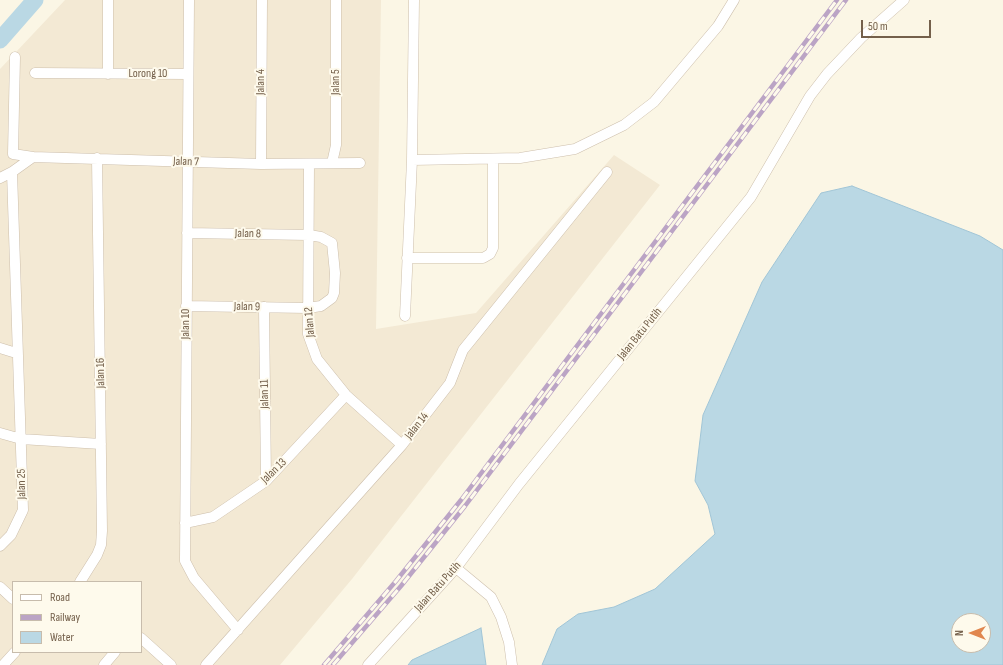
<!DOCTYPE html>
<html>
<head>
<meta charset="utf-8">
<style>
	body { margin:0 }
	#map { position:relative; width:1003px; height:665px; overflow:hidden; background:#fbf6e5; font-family:"Sofia Sans Condensed",sans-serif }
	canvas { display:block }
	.legend { position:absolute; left:12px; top:581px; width:130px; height:72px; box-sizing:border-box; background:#fefaec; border:1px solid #c7bcac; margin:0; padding:5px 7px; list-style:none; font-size:12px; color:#74604b }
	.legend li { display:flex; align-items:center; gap:8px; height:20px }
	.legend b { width:20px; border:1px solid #c7bcac }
	.north { position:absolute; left:951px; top:613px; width:40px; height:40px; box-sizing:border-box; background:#fefaec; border:1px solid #c7bcac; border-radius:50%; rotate:270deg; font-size:11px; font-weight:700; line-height:16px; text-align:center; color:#74604b }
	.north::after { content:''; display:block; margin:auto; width:14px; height:18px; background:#e1874f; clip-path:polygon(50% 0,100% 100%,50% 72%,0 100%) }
	.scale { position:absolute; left:861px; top:20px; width:70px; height:18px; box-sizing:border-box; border:2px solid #74604b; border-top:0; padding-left:5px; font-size:12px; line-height:14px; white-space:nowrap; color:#74604b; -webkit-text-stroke:3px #fefaec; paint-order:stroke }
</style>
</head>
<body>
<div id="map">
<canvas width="1003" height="665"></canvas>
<ul class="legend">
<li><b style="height:5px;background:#fff"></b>Road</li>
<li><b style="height:5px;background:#bba4c5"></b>Railway</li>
<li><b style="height:11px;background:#bad8e4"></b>Water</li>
</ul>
<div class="north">N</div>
<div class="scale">50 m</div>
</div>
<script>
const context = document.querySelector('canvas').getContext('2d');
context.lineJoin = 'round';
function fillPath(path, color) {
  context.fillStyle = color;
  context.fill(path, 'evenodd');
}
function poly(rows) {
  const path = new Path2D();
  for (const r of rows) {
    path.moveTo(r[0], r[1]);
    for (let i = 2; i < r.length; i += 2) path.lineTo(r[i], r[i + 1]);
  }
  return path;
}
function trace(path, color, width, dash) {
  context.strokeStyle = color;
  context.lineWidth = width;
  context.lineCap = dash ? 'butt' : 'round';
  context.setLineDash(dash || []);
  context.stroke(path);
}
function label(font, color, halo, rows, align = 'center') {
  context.font = font + ' "Sofia Sans Condensed",sans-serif';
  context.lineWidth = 4;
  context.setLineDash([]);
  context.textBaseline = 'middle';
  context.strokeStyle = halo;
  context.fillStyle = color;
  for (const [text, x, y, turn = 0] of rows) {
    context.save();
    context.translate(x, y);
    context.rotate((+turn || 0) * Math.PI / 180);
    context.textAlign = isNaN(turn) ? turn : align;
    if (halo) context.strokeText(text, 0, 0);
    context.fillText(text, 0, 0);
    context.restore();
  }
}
const residential = poly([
	[65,0,381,0,376,329,476,313,614,155,660,185,352,579,280,665,0,665,0,69],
	[13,582,141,582,141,652,13,652]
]);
const water = poly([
	[852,186,980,236,1003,250,1003,665,542,665,557,629,578,614,614,607,655,589,715,534,708,505,695,481,703,415,762,282,821,193,852,186],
	[959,621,983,621,983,645,959,645,959,621],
	[481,628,486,665,408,665,412,660,481,628]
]);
const river = poly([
	[0,40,35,0]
]);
const street = poly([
	[189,0,185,561,194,578,238,630],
	[15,57,13,154,33,157,261,164,360,163],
	[35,73,188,74],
	[108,74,108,0],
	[412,160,520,158,575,149,624,125,654,102,718,26,734,0],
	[332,163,336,145,336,0],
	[261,164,262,0],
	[309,164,308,334,317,359,346,395,402,445],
	[0,178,12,172,33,157],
	[407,258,483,258,490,254,493,248,493,159],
	[186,306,308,308,321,306,332,298,334,293,335,273,332,243,321,237,309,235,187,233],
	[264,307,266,481],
	[405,316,412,160,414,0],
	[0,348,16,353],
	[0,433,21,439,101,444],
	[185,523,213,517,266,481,346,395],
	[0,546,11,535,23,510,12,172],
	[456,568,491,597,501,617,509,642,512,665],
	[80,582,97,555,101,545,102,531,97,158],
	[0,587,13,599],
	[141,638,171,665],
	[3,665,15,652],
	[104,665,115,652],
	[206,665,402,445,450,383,463,350,607,172],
	[368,665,456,568,519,484,751,197,810,96,827,74,861,38,904,0]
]);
const rail = poly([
	[324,665,396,581,461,500,837,0],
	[333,665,401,586,465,506,846,0]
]);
const streetNames = [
	["Lorong 10",148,74],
	["Jalan 4",261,82,-90],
	["Jalan 5",336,82,-90],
	["Jalan 7",186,162,2],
	["Jalan 8",248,234,1],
	["Jalan 9",247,307,1],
	["Jalan 12",310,322,-94],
	["Jalan 10",186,324,-90],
	["Jalan Batu Putih",640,334,-51],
	["Jalan 16",101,373,-91],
	["Jalan 11",265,394,-91],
	["Jalan 14",417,426,-52],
	["Jalan 13",274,471,-44],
	["Jalan 25",22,484,-91],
	["Jalan Batu Putih",438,587,-48]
];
fillPath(residential, '#f3e9d4');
fillPath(water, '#bad8e4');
trace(water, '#a1c5d6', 1);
trace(river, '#bad8e4', 17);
trace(street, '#cdbfac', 11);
trace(street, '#fff', 10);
trace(rail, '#bba4c5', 4.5);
trace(rail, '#fefaec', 3, [9]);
label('12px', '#74604b', '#fefaec', streetNames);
</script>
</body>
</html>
